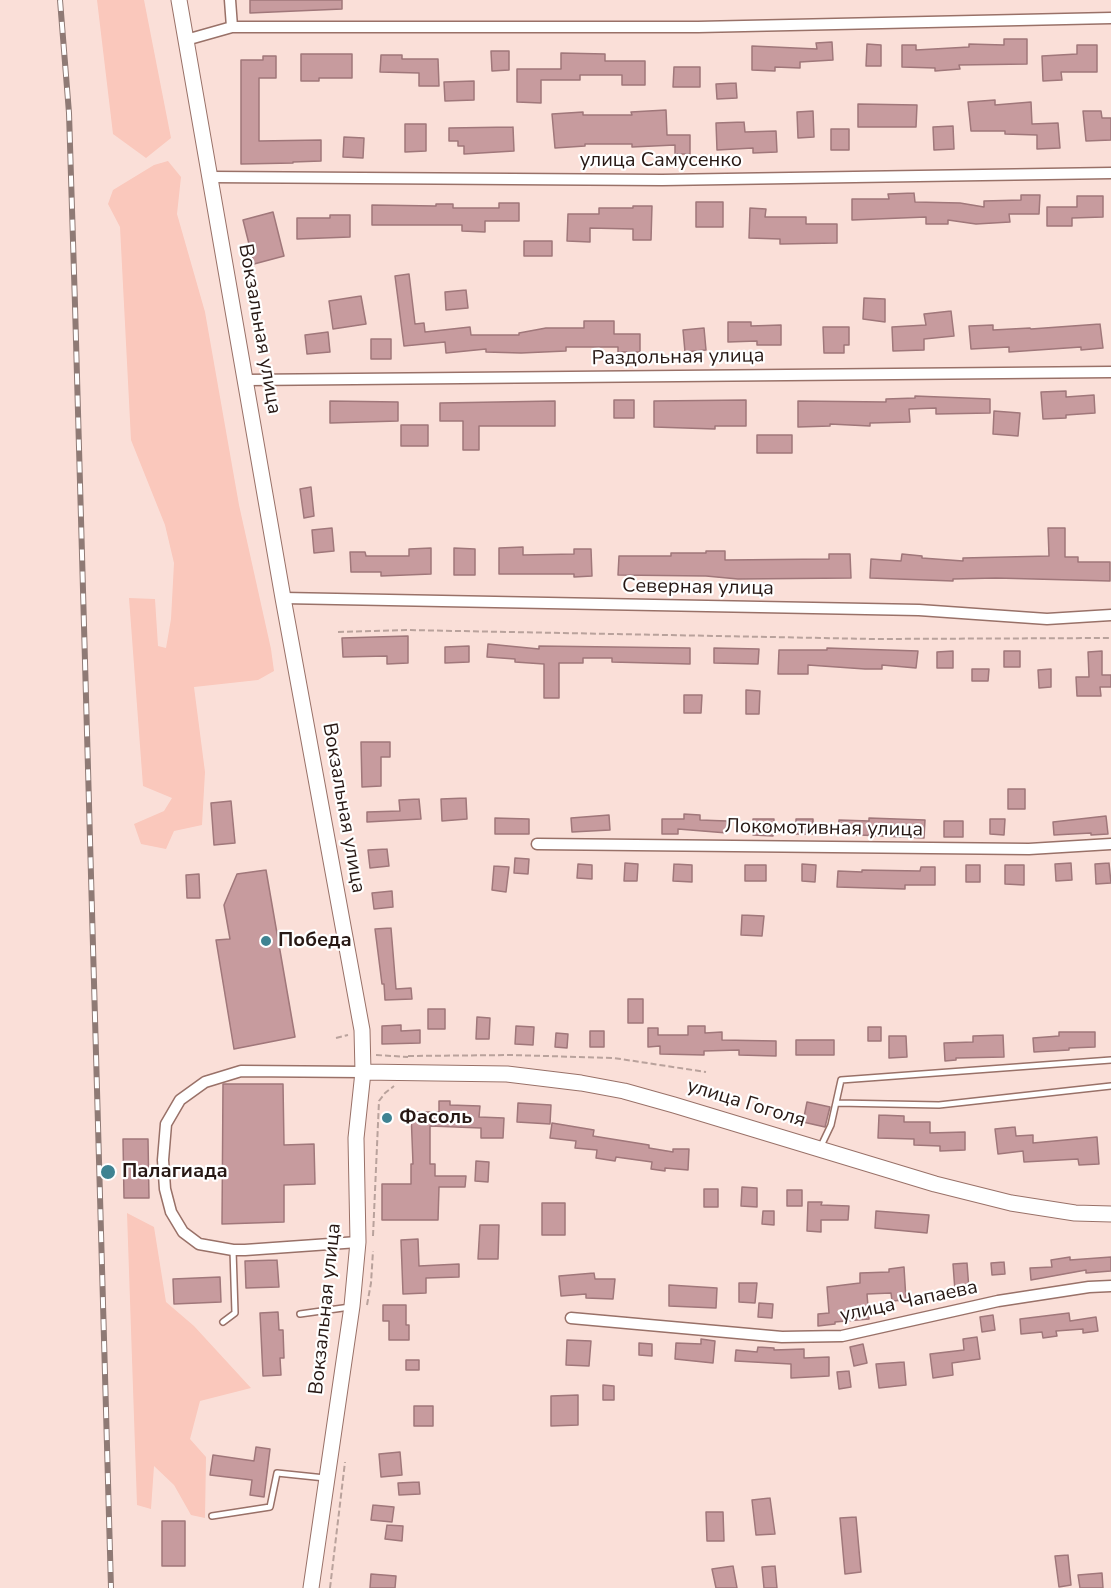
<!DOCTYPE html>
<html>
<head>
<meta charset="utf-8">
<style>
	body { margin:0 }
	canvas { display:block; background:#fadfd8 }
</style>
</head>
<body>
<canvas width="1111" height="1588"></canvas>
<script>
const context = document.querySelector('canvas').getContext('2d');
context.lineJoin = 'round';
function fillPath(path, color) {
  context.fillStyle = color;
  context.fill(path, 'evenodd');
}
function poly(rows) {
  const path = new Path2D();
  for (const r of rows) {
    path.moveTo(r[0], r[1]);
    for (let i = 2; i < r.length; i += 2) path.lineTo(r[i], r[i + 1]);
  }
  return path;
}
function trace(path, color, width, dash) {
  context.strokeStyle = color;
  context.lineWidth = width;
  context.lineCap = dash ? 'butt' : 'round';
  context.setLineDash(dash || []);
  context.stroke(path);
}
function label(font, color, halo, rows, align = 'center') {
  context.font = font + ' "Nunito Sans",sans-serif';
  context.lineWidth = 4.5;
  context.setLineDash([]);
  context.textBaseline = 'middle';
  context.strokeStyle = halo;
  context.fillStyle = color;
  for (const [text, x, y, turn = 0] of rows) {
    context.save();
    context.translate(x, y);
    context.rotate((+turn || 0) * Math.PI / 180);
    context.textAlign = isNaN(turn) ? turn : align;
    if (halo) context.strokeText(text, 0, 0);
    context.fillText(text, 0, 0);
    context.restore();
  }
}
const green = poly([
	[97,0,144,0,171,138,146,158,113,134],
	[168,161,181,177,177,214,205,312,239,505,271,649,274,671,258,680,194,687,205,772,202,825,174,831,166,849,141,844,134,824,164,811,172,798,143,786,129,598,155,599,158,646,166,648,171,619,174,563,165,525,131,440,120,227,108,204,113,190,154,165],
	[127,1213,154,1227,166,1302,194,1326,251,1388,200,1401,190,1439,206,1457,205,1518,191,1515,174,1485,154,1466,151,1509,137,1505]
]);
const building = poly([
	[250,0,342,0,342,9,250,13,250,0],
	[1004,39,1027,39,1027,64,959,65,960,69,935,71,935,68,902,67,902,45,916,45,916,50,969,47,969,44,1004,45,1004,39],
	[832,42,833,60,800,62,800,68,775,67,775,71,752,70,752,46,817,49,816,43,832,42],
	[867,44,881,45,881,66,866,66,867,44],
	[1077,45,1097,45,1097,72,1061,72,1062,80,1043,81,1042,56,1077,54,1077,45],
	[491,51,509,51,509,70,492,71,491,51],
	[561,53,605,54,605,61,645,61,645,85,622,85,622,75,580,75,580,80,541,80,541,103,517,102,517,69,561,69,561,53],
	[301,54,352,54,352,78,319,78,319,81,301,81,301,54],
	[381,55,402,55,402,59,438,59,439,86,419,86,419,73,380,72,381,55],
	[263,56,276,56,276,78,259,78,259,141,321,140,321,161,293,162,293,163,241,164,241,60,263,60,263,56],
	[674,67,700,67,700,87,673,87,674,67],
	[474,81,474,100,445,101,444,82,474,81],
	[736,83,737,98,717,99,716,84,736,83],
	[995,100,995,105,1031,102,1032,124,1058,123,1060,148,1037,149,1037,135,1005,134,1005,131,971,131,968,102,995,100],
	[858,104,917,105,916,127,858,127,858,104],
	[666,110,667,135,690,135,690,154,675,154,675,145,632,147,632,144,585,144,585,146,555,148,552,114,583,112,583,115,632,115,631,112,666,110],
	[813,111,814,137,798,138,797,112,813,111],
	[1083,111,1101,111,1102,118,1111,118,1111,140,1086,141,1083,111],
	[744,122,745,132,776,131,777,152,753,153,753,148,717,150,716,123,744,122],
	[405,124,426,124,426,151,405,152,405,124],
	[953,126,954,149,934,150,933,127,953,126],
	[513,127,514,151,464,154,464,146,458,146,458,141,449,141,449,128,513,127],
	[831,129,849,129,849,150,831,150,831,129],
	[344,137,364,138,363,158,343,157,344,137],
	[914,193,915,202,960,203,984,207,984,201,1021,200,1021,195,1040,195,1039,214,1009,214,1010,222,976,224,948,220,948,224,926,224,926,217,852,220,852,199,889,199,888,194,914,193],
	[1077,196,1103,196,1103,217,1072,218,1072,226,1047,226,1047,207,1077,207,1077,196],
	[696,202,723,202,723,227,696,227,696,202],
	[499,203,519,203,519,221,485,221,485,232,462,231,462,225,372,225,372,205,436,206,436,204,453,204,453,208,499,208,499,203],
	[633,206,652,206,651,240,633,240,633,229,590,228,590,242,567,241,568,214,599,214,599,208,633,208,633,206],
	[750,208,766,209,765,217,806,217,806,224,837,224,837,243,780,244,780,239,749,238,750,208],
	[273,212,284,256,254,264,243,220,273,212],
	[330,215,350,215,350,237,297,239,297,218,330,218,330,215],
	[524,241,552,241,552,256,524,256,524,241],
	[409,274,415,324,424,323,425,332,470,327,471,335,519,335,519,333,546,328,584,328,584,321,614,321,614,334,640,334,640,352,618,352,618,347,566,347,566,351,521,353,486,352,486,349,446,353,445,342,404,346,395,276,409,274],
	[466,290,468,308,446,310,445,292,466,290],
	[361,296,366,324,333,329,329,301,361,296],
	[864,298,885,299,885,322,863,319,864,298],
	[951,311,954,336,924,339,924,350,893,351,892,327,926,325,924,314,951,311],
	[728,322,751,322,751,326,781,325,781,345,757,345,757,341,728,342,728,322],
	[1100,324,1103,348,1081,350,1081,347,1009,352,1009,347,971,349,969,326,993,325,993,330,1030,328,1031,329,1100,324],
	[823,327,849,327,849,345,844,345,844,353,824,353,823,327],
	[704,328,706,350,685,352,683,330,704,328],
	[328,332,330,352,307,354,305,335,328,332],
	[371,339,391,339,391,359,371,359,371,339],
	[1066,391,1066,397,1094,395,1095,413,1066,415,1066,418,1043,419,1041,392,1066,391],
	[915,396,990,399,990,413,936,414,936,408,909,409,910,422,870,423,870,426,830,424,830,426,798,427,798,401,886,402,886,399,915,398,915,396],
	[614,400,634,400,634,418,614,418,614,400],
	[746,400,746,426,715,426,715,429,654,427,654,401,746,400],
	[330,401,398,402,398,421,330,423,330,401],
	[555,401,555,426,479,426,479,450,463,450,463,421,440,421,440,403,555,401],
	[994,411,1020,413,1018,436,993,434,994,411],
	[401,425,428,425,428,446,401,446,401,425],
	[757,435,792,435,792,453,757,453,757,435],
	[311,487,314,516,304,518,300,489,311,487],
	[332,528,334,551,314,553,312,530,332,528],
	[1048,528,1065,528,1065,557,1078,557,1078,562,1110,562,1110,581,996,578,953,579,953,581,870,578,871,559,901,561,902,554,922,556,922,558,963,561,963,558,1049,556,1048,528],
	[523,547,523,555,574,554,574,549,591,549,592,576,574,577,574,574,499,574,499,548,523,547],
	[431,548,431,574,381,576,381,572,351,572,350,552,365,552,366,556,409,556,409,549,431,548],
	[454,548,475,549,475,575,454,575,454,548],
	[706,551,725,551,725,560,829,559,829,554,850,554,851,578,738,579,706,576,618,575,619,556,671,556,671,553,706,553,706,551],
	[408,636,408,663,387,664,387,656,343,657,342,638,408,636],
	[488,644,539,649,539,646,690,648,690,664,612,662,612,658,583,658,583,663,559,663,559,698,544,698,544,664,515,662,515,659,487,657,488,644],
	[469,646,469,662,445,663,445,647,469,646],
	[714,648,759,649,758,664,714,663,714,648],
	[827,648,918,651,916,668,882,665,882,669,865,669,808,665,808,674,778,674,779,650,827,650,827,648],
	[953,651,953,668,937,668,937,652,953,651],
	[1004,651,1020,651,1020,667,1004,667,1004,651],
	[1102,651,1102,675,1111,675,1111,687,1100,687,1101,696,1077,696,1076,677,1089,677,1088,652,1102,651],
	[972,669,989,669,988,681,972,681,972,669],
	[1051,669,1051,687,1039,688,1038,670,1051,669],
	[746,690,760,691,759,714,746,714,746,690],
	[684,695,702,695,701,713,684,713,684,695],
	[361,742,390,742,390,757,381,757,381,786,362,787,361,742],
	[1008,789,1025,789,1025,809,1008,809,1008,789],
	[466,798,467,819,442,821,441,799,466,798],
	[419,799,421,819,367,822,367,812,400,811,399,800,419,799],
	[231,801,235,843,214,845,211,803,231,801],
	[684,814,700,815,700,820,727,821,727,833,678,829,678,834,662,834,662,819,684,819,684,814],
	[609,815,610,830,572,832,571,818,609,815],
	[1106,816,1108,834,1091,835,1091,833,1054,835,1053,822,1106,816],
	[495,818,529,819,529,834,495,834,495,818],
	[869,818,925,820,924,838,838,834,839,820,869,821,869,818],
	[753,819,774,819,773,836,753,835,753,819],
	[796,819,813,819,813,834,796,834,796,819],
	[990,819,1005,819,1004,835,990,834,990,819],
	[944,821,963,821,963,837,944,837,944,821],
	[387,849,389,866,370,868,368,850,387,849],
	[515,858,529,859,528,874,514,873,515,858],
	[625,863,638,864,637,881,624,881,625,863],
	[1071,863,1072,880,1056,881,1055,864,1071,863],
	[1109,863,1111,883,1096,884,1095,864,1109,863],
	[578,864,592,865,592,879,577,878,578,864],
	[674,864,692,865,692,882,673,881,674,864],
	[802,864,816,865,815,882,802,881,802,864],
	[745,865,766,865,766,881,745,881,745,865],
	[966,865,980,865,980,882,966,882,966,865],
	[1005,865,1024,865,1024,885,1005,884,1005,865],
	[494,866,509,867,506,892,492,890,494,866],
	[921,867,935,867,935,885,905,885,905,889,837,887,838,871,862,872,862,870,920,871,921,867],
	[266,870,295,1037,234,1049,216,940,230,939,224,905,237,874,266,870],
	[199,874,200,898,187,898,186,875,199,874],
	[392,891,393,907,374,909,372,893,392,891],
	[742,915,764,916,762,936,741,935,742,915],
	[391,928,396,989,411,988,412,999,385,1000,384,984,382,984,375,929,391,928],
	[628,999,643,999,643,1023,628,1023,628,999],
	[428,1009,445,1009,445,1029,428,1029,428,1009],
	[477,1017,490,1018,489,1039,476,1039,477,1017],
	[401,1025,401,1031,420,1030,420,1043,382,1044,382,1026,401,1025],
	[516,1026,534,1027,533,1045,515,1044,516,1026],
	[688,1026,705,1026,705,1033,722,1032,722,1040,776,1041,776,1056,739,1055,739,1050,704,1051,704,1055,660,1054,660,1046,648,1047,648,1028,658,1028,658,1035,688,1035,688,1026],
	[868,1027,881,1027,881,1041,868,1041,868,1027],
	[590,1031,604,1031,604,1047,590,1047,590,1031],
	[1059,1032,1095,1032,1095,1047,1069,1048,1069,1050,1034,1052,1033,1038,1059,1036,1059,1032],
	[556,1033,568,1034,567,1048,555,1047,556,1033],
	[1003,1035,1004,1057,956,1058,956,1060,945,1061,944,1043,973,1042,973,1036,1003,1035],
	[889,1036,906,1036,907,1057,889,1058,889,1036],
	[796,1040,834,1040,834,1055,796,1055,796,1040],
	[223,1084,283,1084,284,1145,314,1144,315,1184,284,1185,284,1222,222,1224,223,1084],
	[439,1101,450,1101,450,1105,480,1106,479,1117,504,1118,503,1138,481,1138,481,1128,430,1126,430,1164,435,1164,435,1176,466,1176,465,1187,439,1187,438,1220,382,1220,382,1184,411,1184,411,1164,413,1164,411,1112,439,1112,439,1101],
	[807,1102,830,1107,825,1127,803,1122,807,1102],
	[518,1103,551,1105,550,1124,517,1122,518,1103],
	[879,1115,904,1116,904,1122,930,1122,930,1133,965,1132,965,1150,940,1151,940,1146,914,1145,914,1139,878,1138,879,1115],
	[552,1123,594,1130,593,1136,649,1145,649,1148,673,1152,673,1149,689,1149,688,1170,665,1168,665,1171,651,1169,652,1162,616,1157,615,1161,596,1158,597,1150,575,1148,576,1141,550,1138,552,1123],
	[1015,1127,1016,1136,1033,1135,1033,1143,1097,1137,1099,1164,1079,1165,1078,1159,1024,1162,1023,1151,998,1154,995,1129,1015,1127],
	[123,1139,148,1139,149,1198,124,1198,123,1139],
	[476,1161,489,1162,488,1182,475,1181,476,1161],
	[742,1187,757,1188,757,1207,741,1206,742,1187],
	[704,1189,718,1189,718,1207,704,1207,704,1189],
	[787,1190,802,1190,802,1206,787,1206,787,1190],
	[808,1202,822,1202,821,1205,849,1206,848,1220,821,1220,821,1232,807,1231,808,1202],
	[542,1203,565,1203,565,1235,542,1235,542,1203],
	[763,1211,774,1211,774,1225,762,1224,763,1211],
	[876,1211,929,1215,927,1233,875,1228,876,1211],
	[480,1225,499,1225,498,1259,478,1259,480,1225],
	[418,1239,419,1266,459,1264,459,1277,426,1278,426,1293,403,1294,401,1240,418,1239],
	[1070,1257,1070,1260,1111,1257,1111,1271,1086,1273,1086,1270,1031,1280,1030,1268,1052,1267,1051,1260,1070,1257],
	[277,1260,279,1287,246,1288,245,1261,277,1260],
	[1004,1262,1005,1274,992,1275,991,1263,1004,1262],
	[967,1263,969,1290,955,1291,953,1264,967,1263],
	[904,1267,906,1300,892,1301,891,1293,867,1294,869,1319,835,1322,835,1324,818,1326,818,1314,829,1313,827,1287,860,1283,860,1273,889,1272,889,1269,904,1267],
	[594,1273,595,1279,615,1279,613,1299,586,1298,586,1294,561,1296,559,1276,594,1273],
	[220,1277,221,1302,174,1304,173,1279,220,1277],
	[739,1283,757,1283,755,1303,739,1302,739,1283],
	[669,1285,717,1288,716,1308,669,1306,669,1285],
	[759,1303,773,1304,772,1318,758,1317,759,1303],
	[383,1305,406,1305,406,1325,409,1325,409,1340,389,1340,389,1321,383,1321,383,1305],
	[278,1312,279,1330,283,1330,284,1358,280,1358,281,1375,263,1376,260,1313,278,1312],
	[1069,1313,1070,1321,1096,1317,1098,1331,1083,1333,1083,1329,1056,1331,1057,1336,1043,1338,1042,1332,1021,1334,1020,1319,1069,1313],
	[993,1315,995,1330,982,1332,980,1317,993,1315],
	[977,1337,980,1359,952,1363,953,1375,933,1378,930,1354,964,1350,963,1339,977,1337],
	[701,1339,715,1341,713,1363,675,1359,676,1343,701,1344,701,1339],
	[567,1340,591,1341,589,1366,566,1365,567,1340],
	[639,1343,652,1344,652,1356,639,1355,639,1343],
	[863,1344,867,1363,854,1366,850,1347,863,1344],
	[758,1347,774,1348,774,1350,804,1349,804,1358,829,1357,829,1376,791,1378,791,1364,735,1361,736,1350,757,1352,758,1347],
	[406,1360,419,1360,419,1370,406,1370,406,1360],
	[904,1362,906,1385,879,1388,876,1364,904,1362],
	[849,1371,851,1387,839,1389,837,1372,849,1371],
	[603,1385,614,1386,614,1400,603,1400,603,1385],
	[578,1395,578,1425,551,1426,551,1396,578,1395],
	[414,1406,433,1406,433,1426,414,1426,414,1406],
	[256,1447,270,1449,264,1497,250,1495,252,1480,210,1475,213,1455,254,1461,256,1447],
	[400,1452,402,1475,381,1477,379,1454,400,1452],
	[419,1482,420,1494,399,1495,398,1483,419,1482],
	[770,1498,775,1534,756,1535,752,1500,770,1498],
	[373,1505,394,1507,392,1522,371,1520,373,1505],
	[706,1512,723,1512,724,1541,707,1541,706,1512],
	[856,1517,861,1572,845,1574,840,1518,856,1517],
	[162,1521,185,1521,185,1566,162,1566,162,1521],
	[387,1525,403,1526,402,1541,385,1539,387,1525],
	[1068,1555,1071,1585,1059,1587,1055,1556,1068,1555],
	[733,1566,737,1588,716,1588,712,1569,733,1566],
	[775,1566,777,1588,764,1588,762,1567,775,1566],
	[1102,1573,1103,1588,1080,1588,1078,1575,1102,1573],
	[371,1574,396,1576,395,1588,370,1588,371,1574]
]);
const path = poly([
	[338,632,406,630,874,639,1111,638],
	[336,1038,348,1035],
	[376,1055,408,1057],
	[408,1056,511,1055,614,1058,706,1072],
	[373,1236,379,1101,385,1093,394,1086],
	[367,1305,371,1283,373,1251],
	[330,1588,345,1462]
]);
const lane = poly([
	[837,1103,939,1105,1111,1086],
	[821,1146,831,1125,841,1080,1111,1060],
	[300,1314,350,1307],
	[223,1322,235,1313,233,1250],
	[212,1516,270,1507,277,1473,325,1478]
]);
const street = poly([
	[232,27,698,27,1111,18],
	[186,40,232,27,230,0],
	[211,177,662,180,1111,173],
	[246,380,1111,372],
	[283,598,919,610,1047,619,1111,615],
	[537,844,1029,849,1111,844],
	[358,1242,245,1250,233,1250,199,1244,183,1232,171,1212,165,1189,163,1160,166,1124,180,1100,205,1082,241,1071,363,1072],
	[571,1318,782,1337,842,1336,998,1301,1089,1287,1111,1286]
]);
const secondary = poly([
	[179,0,283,598,362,1030,363,1072,356,1138,358,1242,352,1306,311,1588],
	[363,1072,507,1074,581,1083,624,1091,674,1105,935,1184,1011,1203,1075,1213,1111,1214]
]);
const rail = poly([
	[60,0,69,113,75,305,111,1588]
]);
const markers = [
	[266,941,6,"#3f8392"],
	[387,1118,6,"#3f8392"],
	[108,1172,8,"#3f8392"]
];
const streetNames = [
	["улица Самусенко",661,161],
	["Вокзальная улица",259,329,80],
	["Раздольная улица",678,358,-1],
	["Северная улица",698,588,1],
	["Вокзальная улица",343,808,80],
	["Локомотивная улица",824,829,1],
	["улица Гоголя",746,1104,17],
	["улица Чапаева",909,1302,-12],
	["Вокзальная улица",326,1309,-84]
];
const poiNames = [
	["Победа",278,941],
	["Фасоль",399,1118],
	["Палагиада",122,1172]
];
fillPath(green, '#fac8bc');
fillPath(building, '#c79b9e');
trace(building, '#a0777a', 1.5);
trace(lane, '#997168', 8);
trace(street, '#997168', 13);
trace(secondary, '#997168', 17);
trace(path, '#b9a29c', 2, [6, 3]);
trace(lane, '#fff', 5);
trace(street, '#fff', 10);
trace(secondary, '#fff', 15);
trace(rail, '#8f7a75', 6);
trace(rail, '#fff', 4, [11]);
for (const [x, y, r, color] of markers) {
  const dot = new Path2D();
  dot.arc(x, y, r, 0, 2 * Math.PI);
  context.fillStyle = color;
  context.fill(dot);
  trace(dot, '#fff', 2);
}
label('20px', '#271814', '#fff', streetNames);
label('bold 20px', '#271814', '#fff', poiNames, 'left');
</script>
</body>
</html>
